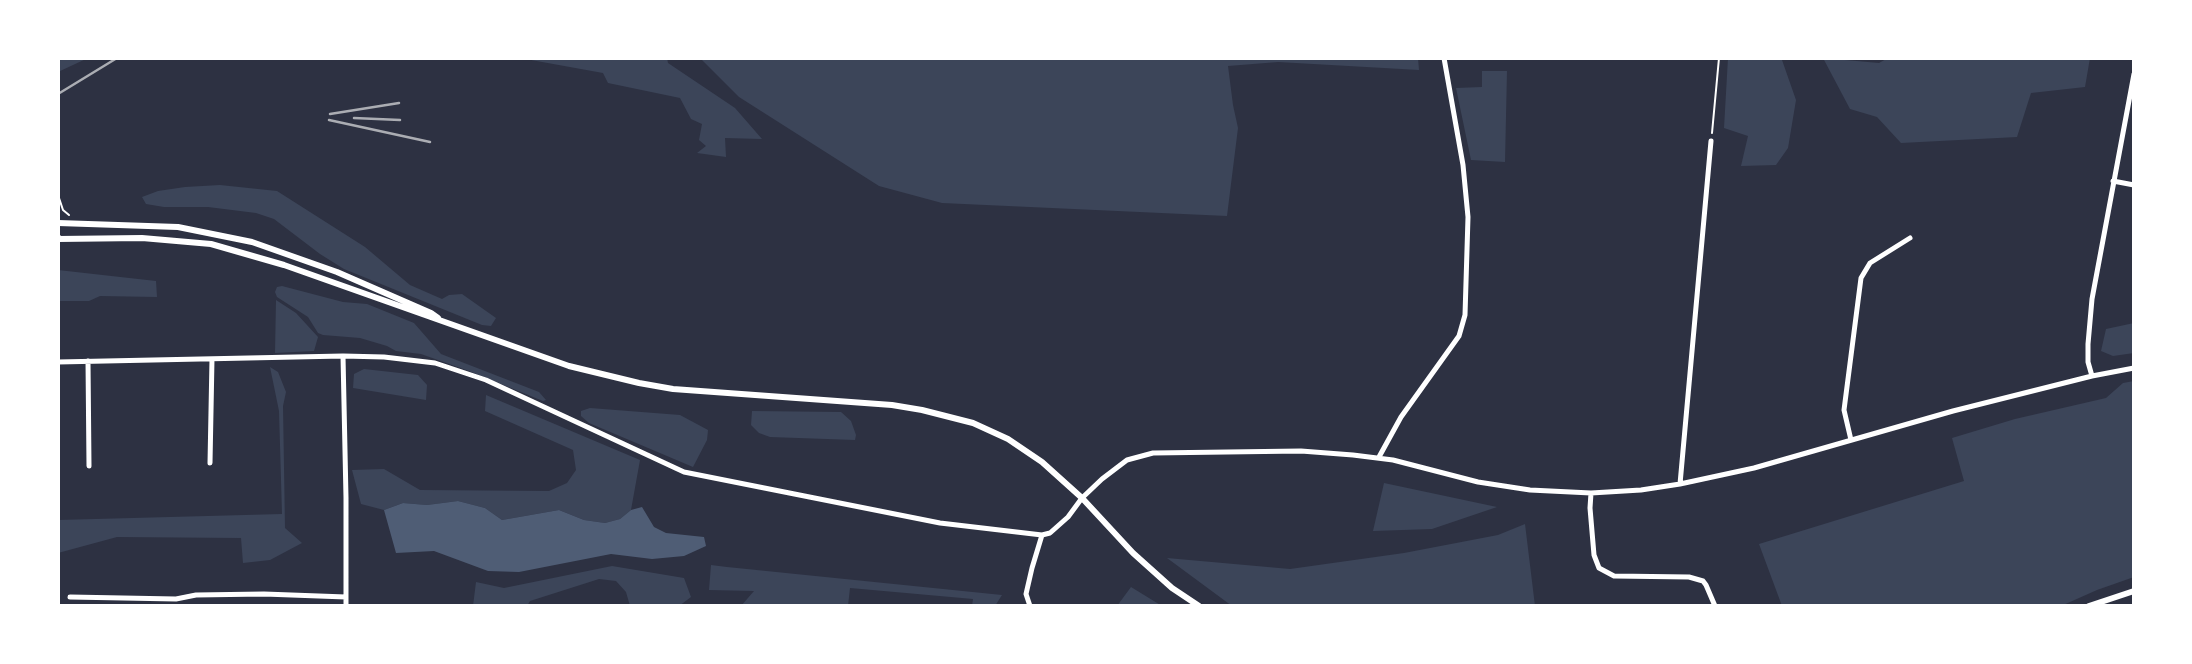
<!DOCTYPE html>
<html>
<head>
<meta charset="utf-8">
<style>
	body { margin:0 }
	#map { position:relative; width:2192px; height:664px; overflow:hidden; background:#2d3142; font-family:"IBM Plex Serif",serif }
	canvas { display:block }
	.frame { position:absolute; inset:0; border:60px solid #fff; pointer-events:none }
</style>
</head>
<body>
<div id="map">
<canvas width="2192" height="664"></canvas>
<div class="frame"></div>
</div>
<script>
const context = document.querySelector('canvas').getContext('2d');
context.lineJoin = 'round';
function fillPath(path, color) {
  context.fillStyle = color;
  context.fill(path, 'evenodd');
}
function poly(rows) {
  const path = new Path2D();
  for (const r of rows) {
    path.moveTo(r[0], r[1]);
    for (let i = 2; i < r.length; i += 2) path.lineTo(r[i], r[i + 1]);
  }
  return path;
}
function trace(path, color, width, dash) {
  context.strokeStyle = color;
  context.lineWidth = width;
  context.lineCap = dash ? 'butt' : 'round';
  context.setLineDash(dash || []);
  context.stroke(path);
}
const green = poly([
	[58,58,88,58,58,72],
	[520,58,667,58,668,63,735,108,762,139,725,138,726,157,697,153,706,146,699,140,702,124,691,119,680,98,608,83,603,73],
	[700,58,1418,58,1419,70,1278,62,1228,66,1233,105,1238,128,1227,216,942,203,879,186,739,97],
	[1728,58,1781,58,1782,60,1796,100,1788,148,1776,165,1741,166,1748,136,1724,128],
	[1823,58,1879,63,1888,58,2090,58,2085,87,2031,93,2017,137,1901,143,1877,117,1850,109],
	[1482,71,1507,71,1505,162,1471,160,1456,88,1482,87],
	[220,185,277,191,365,247,410,285,442,299,449,295,462,294,496,318,491,326,482,325,344,269,320,254,274,219,256,213,208,207,164,207,146,204,142,197,158,191,185,187],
	[58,270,156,281,157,297,100,296,89,301,58,301],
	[282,286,343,302,367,304,414,323,441,354,539,392,546,400,543,401,469,371,421,354,396,351,387,346,360,338,323,335,318,333,308,317,277,297,275,292,277,287],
	[276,300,296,313,318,337,314,351,275,353],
	[2134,323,2134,353,2113,356,2101,351,2106,329],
	[270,367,278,372,286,392,283,406,285,528,302,543,270,560,243,563,241,538,117,537,58,553,58,520,282,514,279,411],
	[364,369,418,375,427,385,426,400,353,388,354,374],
	[2134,381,2134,577,2097,590,2061,606,1782,606,1759,544,1964,481,1952,438,2015,419,2106,398,2123,383],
	[486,395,640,460,631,510,620,519,605,523,584,520,559,510,502,520,485,508,458,501,427,505,403,503,384,510,361,504,352,470,384,469,420,490,549,491,567,483,576,470,573,450,485,411],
	[590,408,680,415,708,430,707,440,693,467,589,423,581,416,581,411],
	[752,411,841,412,851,421,856,435,855,440,770,437,759,433,751,425],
	[1384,483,1497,507,1432,529,1373,531],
	[1525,524,1535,606,1232,606,1167,558,1290,569,1404,553,1498,535],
	[711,565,727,567,1002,595,995,606,972,606,973,599,850,588,848,606,741,606,754,591,709,590],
	[612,566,684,578,691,597,679,606,630,606,626,592,616,581,599,579,530,601,527,606,473,606,476,582,504,588],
	[1131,587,1162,606,1117,606]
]);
const water = poly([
	[458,501,485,508,502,520,559,510,584,520,605,523,620,519,631,510,642,507,654,527,666,533,704,537,706,546,684,556,652,559,611,554,519,572,488,571,434,551,396,553,384,510,403,503,427,505]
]);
const path = poly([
	[1712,133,1719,58],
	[58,195,63,210,69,215]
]);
const minor = poly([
	[2113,181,2134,185],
	[343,356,346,498,346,606],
	[88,361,89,466],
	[58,362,343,356,384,357,435,363,486,380,684,472,940,523,1042,535],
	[2092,376,2088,362,2088,344,2092,299,2134,74],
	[1851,440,1844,410,1861,278,1870,263,1910,238],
	[1379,457,1401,417,1459,336,1465,315,1468,217,1463,165,1444,58],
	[210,463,212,359],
	[1680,484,1711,141],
	[1591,493,1590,508,1594,555,1599,568,1614,576,1689,577,1703,581,1706,585,1715,606],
	[70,597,176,599,196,595,264,594,346,597],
	[1030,606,1026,594,1032,568,1042,535,1050,533,1068,517,1082,498,1102,479,1127,460,1153,453,1301,451,1353,455,1393,460,1478,482,1530,490,1591,493,1641,490,1680,484,1754,468,1953,411,2092,376,2134,368]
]);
const tertiary = poly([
	[58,223,178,227,252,242,337,272,431,313,438,318],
	[58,239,142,238,211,244,284,265,569,366,639,383,673,389,892,405,922,410,973,423,1008,439,1042,462,1082,498,1133,553,1172,588,1199,606],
	[2089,606,2134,591]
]);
const secondary = poly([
	[58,238,58,239]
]);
const rail = poly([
	[58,94,117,58],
	[330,114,399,103],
	[354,118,400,120],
	[329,120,430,142]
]);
fillPath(green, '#3c4559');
fillPath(water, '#4f5d75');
trace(path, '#fff', 2);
trace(minor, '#fff', 5);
trace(tertiary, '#fff', 6);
trace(secondary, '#fff', 7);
trace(rail, '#abadb3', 2.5);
</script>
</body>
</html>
